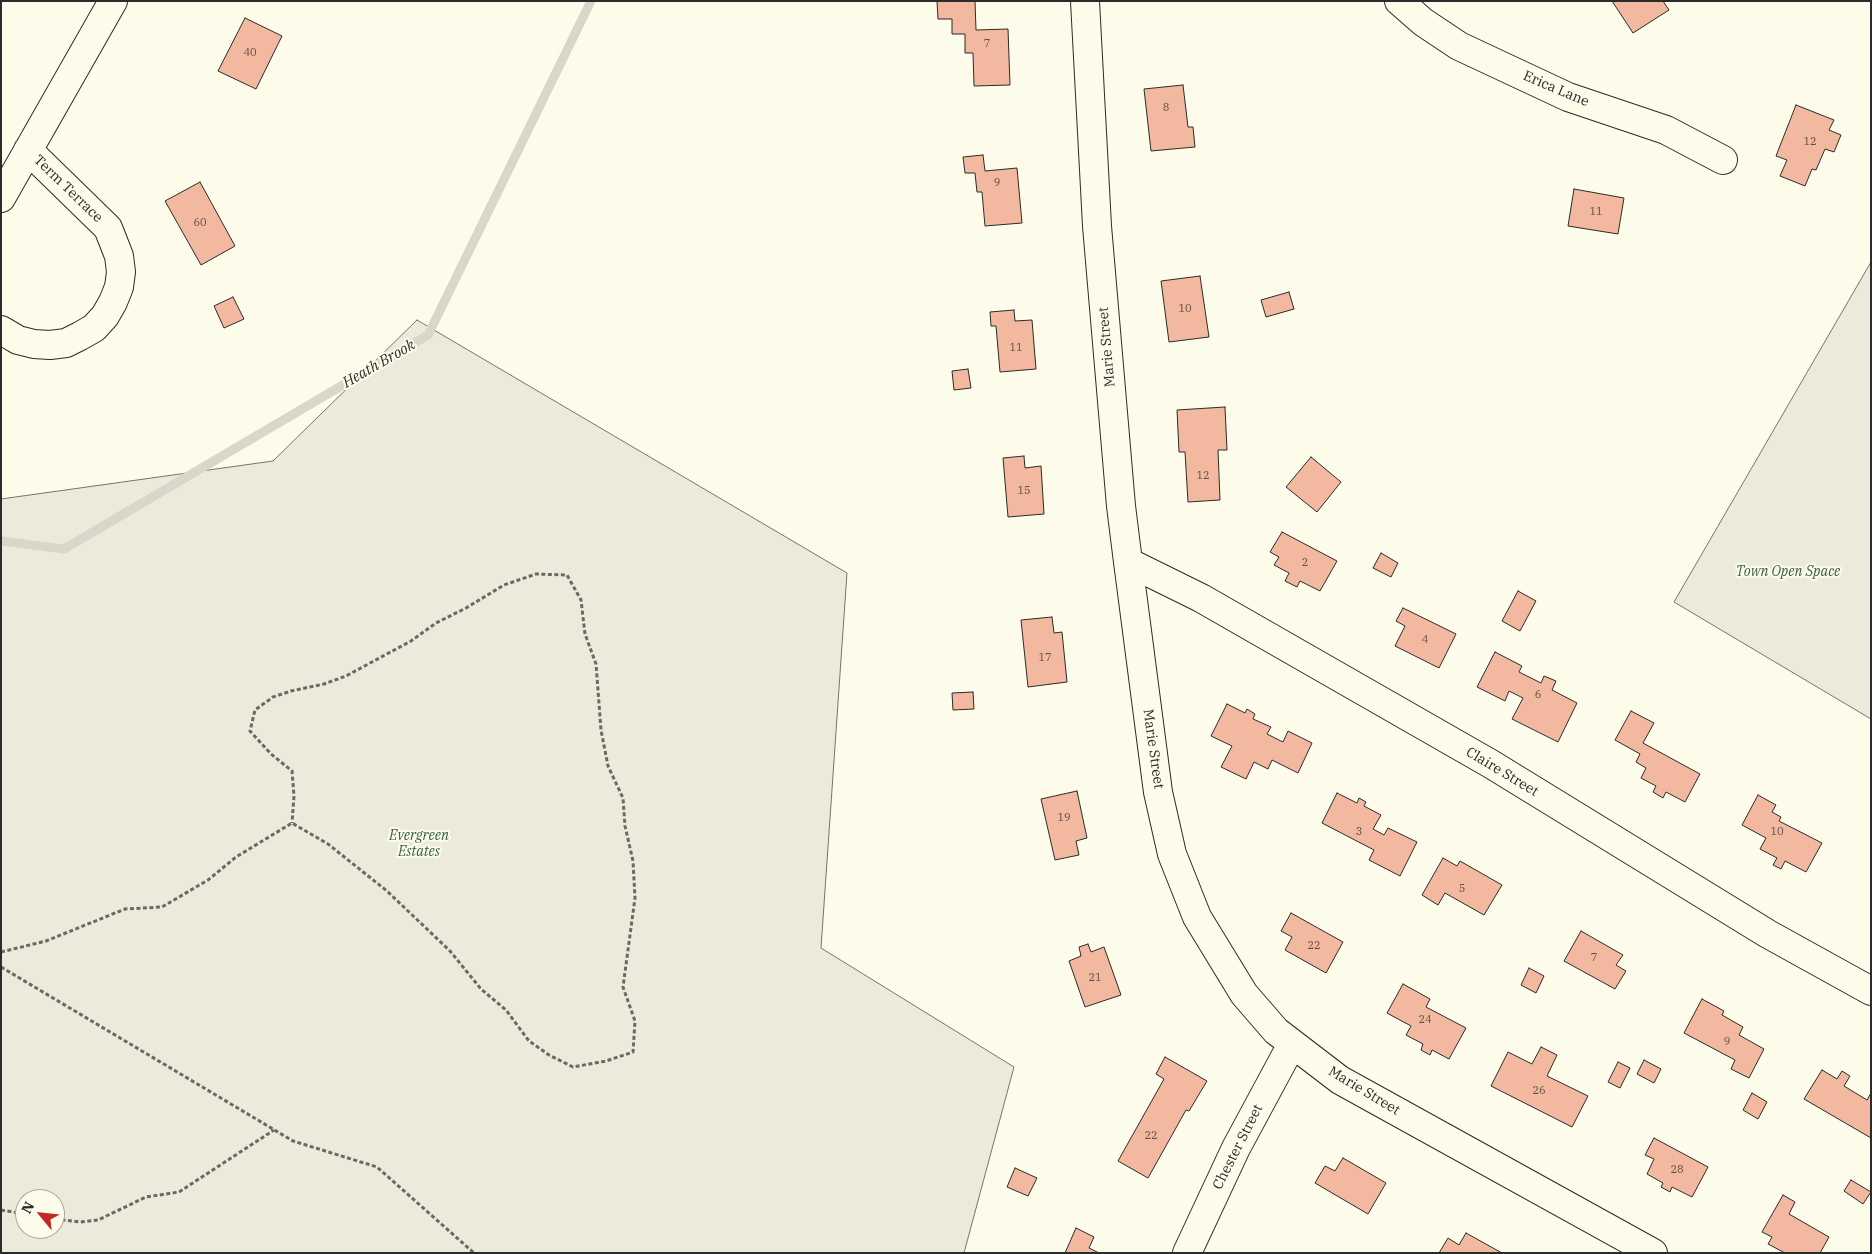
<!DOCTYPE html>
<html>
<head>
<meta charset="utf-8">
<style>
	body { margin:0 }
	#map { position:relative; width:1872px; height:1254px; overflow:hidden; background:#fdfbea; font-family:"IBM Plex Serif",serif }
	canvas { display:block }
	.frame { position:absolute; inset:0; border:2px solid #2b2b2b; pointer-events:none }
	.north { position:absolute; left:15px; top:1189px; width:50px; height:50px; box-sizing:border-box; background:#fdfbea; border:1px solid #a9a89e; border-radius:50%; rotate:298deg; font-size:14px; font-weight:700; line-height:20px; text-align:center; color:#2b2b2b }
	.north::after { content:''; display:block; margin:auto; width:18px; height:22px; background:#c62828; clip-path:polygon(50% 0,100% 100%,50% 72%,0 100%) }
</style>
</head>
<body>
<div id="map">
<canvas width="1872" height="1254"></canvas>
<div class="frame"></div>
<div class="north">N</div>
</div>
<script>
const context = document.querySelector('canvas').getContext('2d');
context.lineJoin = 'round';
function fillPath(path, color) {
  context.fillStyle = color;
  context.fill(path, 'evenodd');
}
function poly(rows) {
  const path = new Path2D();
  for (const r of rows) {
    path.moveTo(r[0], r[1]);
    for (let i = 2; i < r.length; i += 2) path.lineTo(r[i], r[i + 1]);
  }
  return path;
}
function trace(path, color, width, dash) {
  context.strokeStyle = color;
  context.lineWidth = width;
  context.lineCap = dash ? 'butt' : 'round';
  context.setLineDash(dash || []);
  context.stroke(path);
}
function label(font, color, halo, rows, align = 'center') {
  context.font = font + ' "IBM Plex Serif",serif';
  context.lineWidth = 4;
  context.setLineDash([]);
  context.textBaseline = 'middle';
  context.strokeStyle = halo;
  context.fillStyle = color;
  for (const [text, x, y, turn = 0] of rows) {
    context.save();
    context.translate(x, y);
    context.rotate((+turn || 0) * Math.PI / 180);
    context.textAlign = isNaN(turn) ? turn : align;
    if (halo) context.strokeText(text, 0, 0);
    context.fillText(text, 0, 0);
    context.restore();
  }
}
const green = poly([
	[1871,262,1871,719,1674,602,1871,262],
	[417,320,847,573,821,948,1014,1067,964,1253,1,1253,1,499,273,461,417,320],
	[25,1199,55,1199,55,1229,25,1229,25,1199]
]);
const stream = poly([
	[1,541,64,549,428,335,591,1]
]);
const building = poly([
	[937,1,975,1,976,30,1008,29,1010,85,974,86,973,53,965,53,965,34,952,34,952,19,938,19,937,1],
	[1612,1,1663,1,1669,10,1633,33,1612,1],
	[245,18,282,36,256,89,218,71,245,18],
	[1183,85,1188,127,1193,127,1195,147,1151,151,1144,89,1183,85],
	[1796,105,1834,120,1829,130,1841,135,1834,152,1825,149,1816,170,1812,169,1805,186,1780,176,1787,160,1776,156,1796,105],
	[983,155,985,171,1017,168,1022,223,985,226,982,192,977,192,975,173,965,173,963,157,983,155],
	[200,182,235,246,201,265,165,201,200,182],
	[1574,189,1624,198,1618,234,1568,226,1574,189],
	[1200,276,1209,337,1169,342,1161,281,1200,276],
	[1289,292,1294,309,1266,317,1261,300,1289,292],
	[233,297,244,319,224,328,214,306,233,297],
	[1014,310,1015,321,1032,320,1036,369,1000,372,996,326,991,326,990,312,1014,310],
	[968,369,971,388,954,390,952,371,968,369],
	[1225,407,1227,450,1218,450,1220,500,1188,502,1185,452,1179,452,1177,410,1225,407],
	[1024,456,1025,468,1041,466,1044,514,1008,517,1003,458,1024,456],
	[1311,457,1341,482,1317,512,1286,487,1311,457],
	[1282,532,1337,561,1320,591,1300,581,1297,587,1285,581,1289,573,1274,565,1279,557,1270,552,1282,532],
	[1381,553,1398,563,1391,577,1373,568,1381,553],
	[1518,591,1536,601,1520,631,1502,621,1518,591],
	[1403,608,1456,634,1439,668,1395,646,1405,626,1396,621,1403,608],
	[1052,617,1054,633,1062,632,1067,682,1028,687,1021,620,1052,617],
	[1495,652,1522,666,1519,672,1541,683,1544,676,1556,681,1552,690,1577,703,1558,742,1512,719,1523,698,1509,691,1505,701,1477,687,1495,652],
	[973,692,974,709,953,710,952,693,973,692],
	[1227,704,1245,713,1247,709,1255,714,1253,719,1271,727,1267,734,1283,742,1288,731,1312,743,1298,773,1272,760,1268,769,1254,762,1246,779,1221,767,1232,746,1211,736,1227,704],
	[1631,711,1654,723,1643,743,1700,774,1685,802,1666,792,1663,798,1653,792,1656,786,1641,778,1646,768,1636,762,1640,754,1615,740,1631,711],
	[1077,791,1087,838,1076,841,1079,855,1055,860,1041,799,1077,791],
	[1337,793,1357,803,1359,798,1366,802,1364,806,1381,815,1373,829,1384,835,1388,828,1417,842,1400,876,1369,860,1374,850,1322,823,1337,793],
	[1758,795,1776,805,1772,812,1781,817,1779,821,1822,843,1806,872,1785,861,1781,869,1773,865,1777,858,1760,849,1766,838,1742,825,1758,795],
	[1443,858,1457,866,1460,861,1502,885,1484,915,1445,893,1438,905,1422,895,1443,858],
	[1291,913,1343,942,1326,973,1285,950,1292,937,1281,931,1291,913],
	[1581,931,1623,955,1616,965,1626,971,1615,989,1564,961,1581,931],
	[1088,944,1091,952,1104,947,1121,995,1085,1007,1069,961,1081,956,1079,947,1088,944],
	[1529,968,1544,976,1536,993,1521,985,1529,968],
	[1403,984,1430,999,1426,1007,1466,1028,1449,1059,1432,1050,1430,1055,1421,1050,1423,1044,1406,1035,1411,1026,1387,1013,1403,984],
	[1702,999,1724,1011,1722,1015,1743,1027,1739,1035,1764,1049,1749,1078,1731,1069,1735,1060,1684,1033,1702,999],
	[1541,1047,1557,1055,1547,1076,1588,1096,1572,1127,1491,1086,1508,1052,1532,1064,1541,1047],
	[1165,1057,1207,1081,1189,1111,1186,1110,1148,1178,1118,1161,1164,1079,1156,1074,1165,1057],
	[1644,1060,1661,1069,1654,1083,1637,1074,1644,1060],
	[1618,1062,1630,1068,1620,1088,1608,1082,1618,1062],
	[1822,1070,1837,1079,1842,1071,1850,1076,1844,1086,1867,1100,1871,1093,1871,1138,1804,1099,1822,1070],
	[1752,1093,1767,1102,1758,1119,1743,1110,1752,1093],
	[1654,1138,1708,1167,1692,1197,1672,1187,1670,1192,1661,1187,1663,1183,1647,1174,1654,1159,1645,1155,1654,1138],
	[1343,1158,1386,1183,1368,1214,1315,1183,1325,1166,1335,1171,1343,1158],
	[1015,1168,1037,1178,1028,1196,1007,1187,1015,1168],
	[1851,1180,1871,1192,1863,1204,1844,1191,1851,1180],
	[1783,1195,1795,1202,1789,1214,1829,1237,1820,1253,1785,1253,1768,1244,1772,1237,1762,1232,1783,1195],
	[1076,1228,1094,1237,1089,1248,1099,1253,1065,1253,1076,1228],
	[1466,1233,1502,1253,1439,1253,1448,1238,1459,1245,1466,1233]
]);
const path = poly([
	[1,952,46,941,125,909,162,907,208,880,236,857,292,823,328,844,387,891,450,951,481,989,506,1010,529,1041,549,1055,573,1067,606,1061,633,1052,635,1021,623,987,635,898,633,861,625,826,623,798,608,766,601,730,596,664,585,634,581,600,567,575,536,574,504,585,466,608,436,623,411,641,346,676,324,684,291,691,273,697,255,710,250,731,271,754,292,771,294,796,292,823],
	[1,967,293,1141,377,1167,474,1253],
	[1,1210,25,1214],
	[55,1219,80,1222,98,1220,146,1197,179,1192,274,1130]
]);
const minor = poly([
	[1085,1,1097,226,1121,506,1128,562,1158,792,1172,854,1197,917,1244,994,1276,1031,1340,1080,1653,1253],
	[1399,1,1423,22,1459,46,1568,97,1666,130,1723,160],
	[1,198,113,1],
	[1,330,18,340,34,344,50,345,66,343,80,336,94,328,105,316,113,302,119,287,121,272,119,256,108,228,28,150],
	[1128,562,1201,598,1491,764,1768,934,1871,991],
	[1187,1253,1236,1148,1292,1044]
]);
const numberNames = [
	["7",987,44],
	["40",250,53],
	["8",1166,108],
	["12",1810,142],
	["9",997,183],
	["11",1596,212],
	["60",200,223],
	["10",1185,309],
	["11",1016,348],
	["12",1203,476],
	["15",1024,491],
	["2",1305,563],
	["4",1425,640],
	["17",1045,658],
	["6",1538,695],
	["19",1064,818],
	["3",1359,832],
	["10",1777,832],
	["5",1462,889],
	["22",1314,946],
	["7",1594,958],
	["21",1095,978],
	["24",1425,1020],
	["9",1727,1042],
	["26",1539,1091],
	["22",1151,1136],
	["28",1677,1170]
];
const streetNames = [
	["Erica Lane",1556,89,23],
	["Term Terrace",68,189,44],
	["Marie Street",1107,347,-95],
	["Marie Street",1153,749,82],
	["Claire Street",1502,772,31],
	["Marie Street",1364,1091,31],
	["Chester Street",1238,1147,-63]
];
const parkNames = [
	["Town Open Space",1788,572],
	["Evergreen",419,836],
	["Estates",419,852]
];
const waterNames = [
	["Heath Brook",379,364,-30]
];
fillPath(green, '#ecebdb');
trace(green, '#74746e', 1);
trace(stream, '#d8d7c9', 9);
fillPath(building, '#f2b8a0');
trace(building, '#2b2b2b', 1);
trace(minor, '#2b2b2b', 30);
trace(path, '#6a6964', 3, [4, 2.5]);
trace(minor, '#fdfbea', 28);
label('11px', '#5d4e48', null, numberNames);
label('14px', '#2b2b2b', '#fdfbea', streetNames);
label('italic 14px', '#34623c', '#fdfbea', parkNames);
label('italic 15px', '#2b2b2b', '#fdfbea', waterNames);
</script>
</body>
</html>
